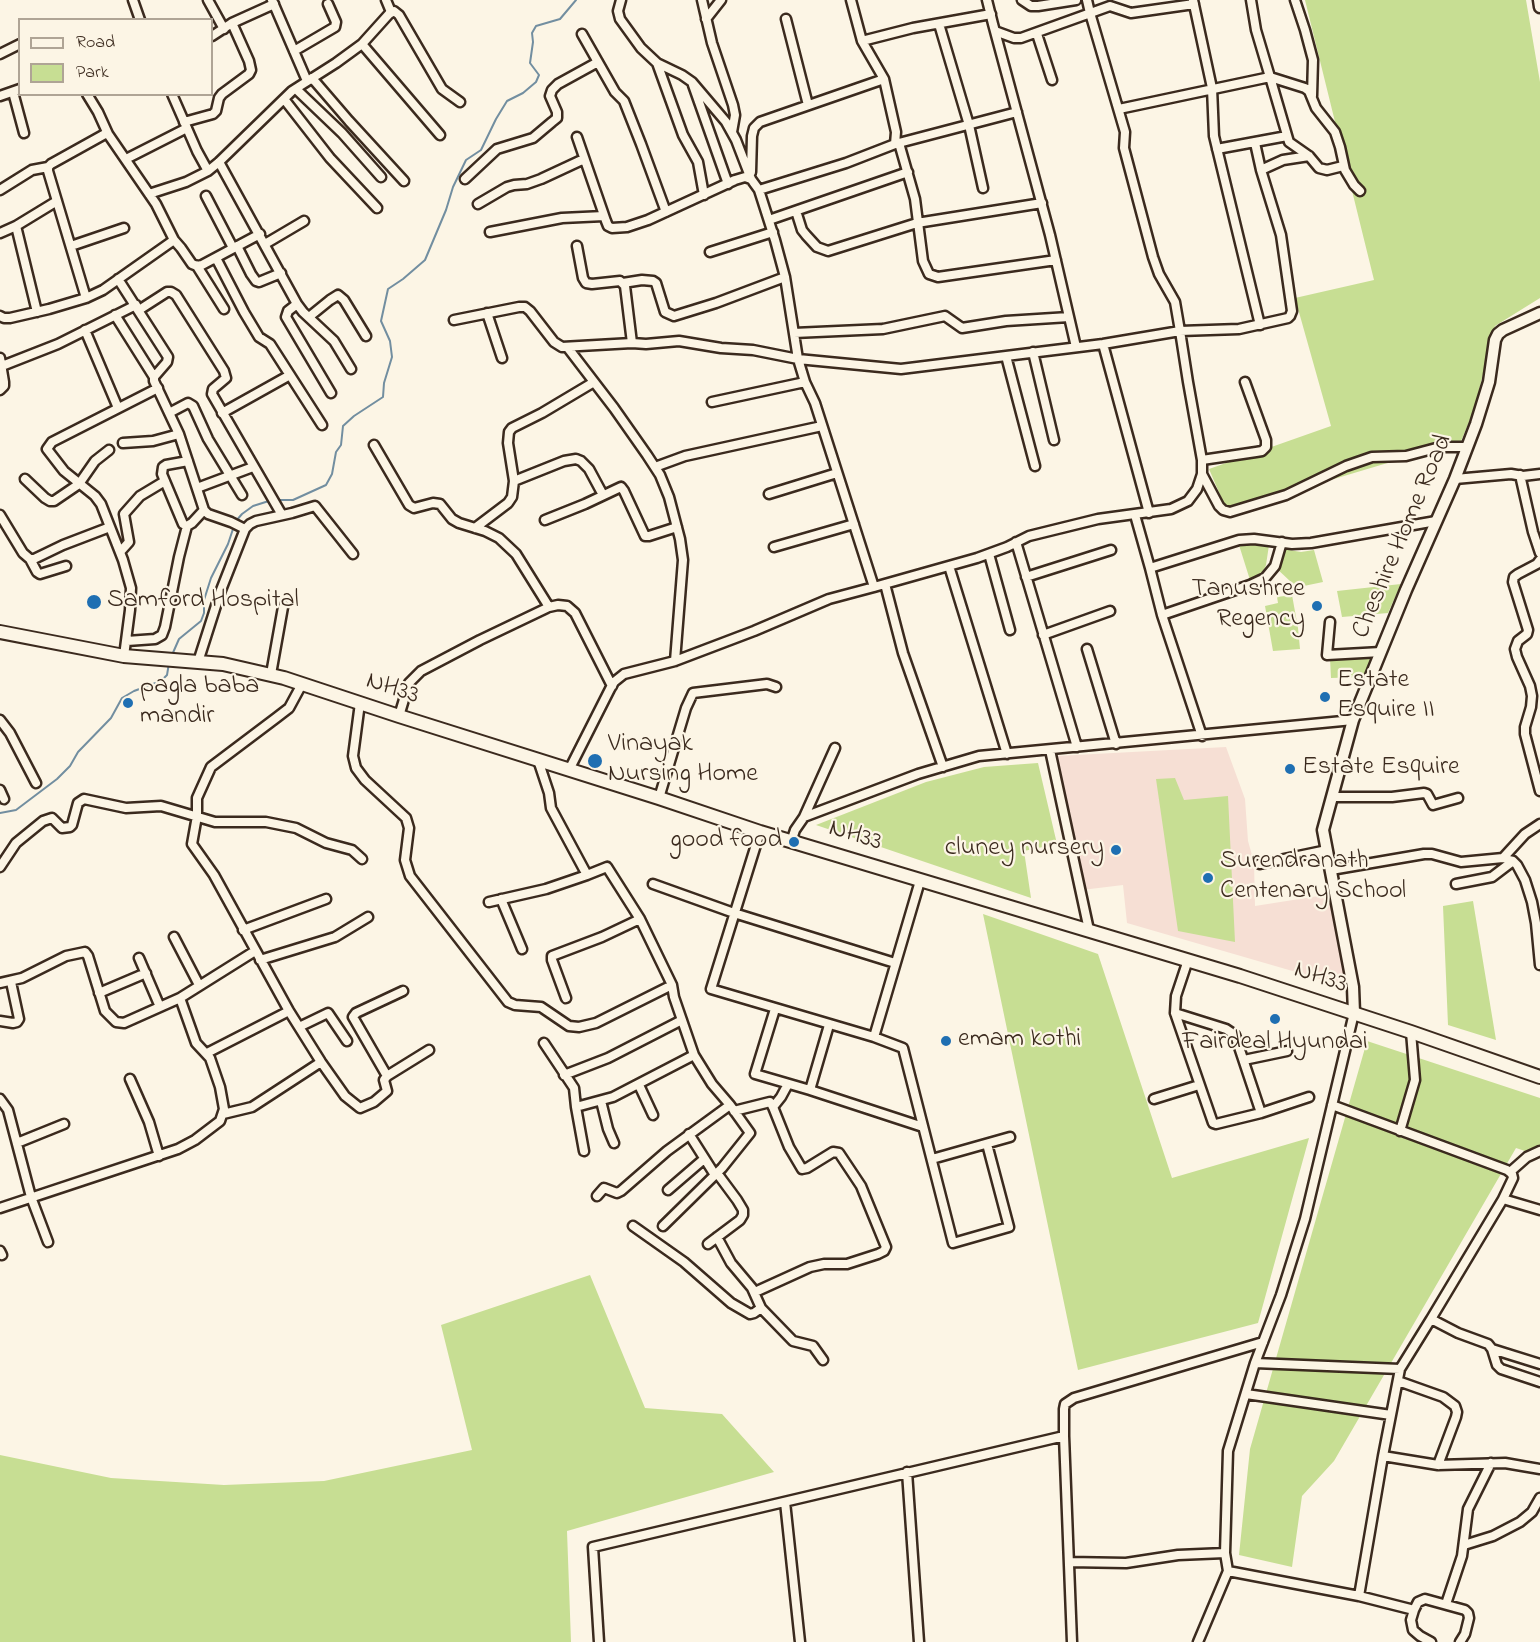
<!DOCTYPE html>
<html>
<head>
<meta charset="utf-8">
<style>
	body { margin:0 }
	#map { position:relative; width:1540px; height:1642px; overflow:hidden; background:#fcf5e5; font-family:"Indie Flower",sans-serif }
	canvas { display:block }
	.legend { position:absolute; left:18px; top:18px; width:195px; height:78px; box-sizing:border-box; background:#fcf5e5; border:2px solid #afa495; margin:0; padding:8px 10px; list-style:none; font-size:18px; color:#3b2a1e }
	.legend li { display:flex; align-items:center; gap:12px; height:30px }
	.legend b { width:30px; border:2px solid #afa495 }
</style>
</head>
<body>
<div id="map">
<canvas width="1540" height="1642"></canvas>
<ul class="legend">
<li><b style="height:8px;background:#fcf5e5"></b>Road</li>
<li><b style="height:16px;background:#c7de93"></b>Park</li>
</ul>
</div>
<script>
const context = document.querySelector('canvas').getContext('2d');
context.lineJoin = 'round';
function fillPath(path, color) {
  context.fillStyle = color;
  context.fill(path, 'evenodd');
}
function poly(rows) {
  const path = new Path2D();
  for (const r of rows) {
    path.moveTo(r[0], r[1]);
    for (let i = 2; i < r.length; i += 2) path.lineTo(r[i], r[i + 1]);
  }
  return path;
}
function trace(path, color, width, dash) {
  context.strokeStyle = color;
  context.lineWidth = width;
  context.lineCap = dash ? 'butt' : 'round';
  context.setLineDash(dash || []);
  context.stroke(path);
}
function label(font, color, halo, rows, align = 'center') {
  context.font = font + ' "Indie Flower",sans-serif';
  context.lineWidth = 4.5;
  context.setLineDash([]);
  context.textBaseline = 'middle';
  context.strokeStyle = halo;
  context.fillStyle = color;
  for (const [text, x, y, turn = 0] of rows) {
    context.save();
    context.translate(x, y);
    context.rotate((+turn || 0) * Math.PI / 180);
    context.textAlign = isNaN(turn) ? turn : align;
    if (halo) context.strokeText(text, 0, 0);
    context.fillText(text, 0, 0);
    context.restore();
  }
}
const built = poly([
	[1226,747,1245,799,1248,841,1254,862,1255,906,1331,894,1351,988,1127,923,1123,885,1082,890,1057,756]
]);
const green = poly([
	[1305,0,1526,0,1540,82,1540,298,1495,326,1474,410,1461,441,1227,511,1209,469,1331,426,1295,298,1374,280],
	[1250,542,1269,545,1266,565,1262,574,1257,578,1250,580,1239,545],
	[1283,549,1301,552,1314,550,1323,582,1299,587,1291,582,1275,567],
	[1401,584,1388,613,1342,617,1337,591],
	[1292,595,1298,628,1300,649,1273,651,1265,606,1278,603,1277,597],
	[1373,656,1364,677,1331,678,1330,658],
	[1038,763,1057,844,1024,851,1031,898,816,825,926,782,984,767],
	[1175,778,1184,800,1228,796,1235,942,1178,931,1156,779],
	[1473,901,1496,1040,1448,1025,1443,906],
	[983,914,1098,954,1172,1178,1309,1138,1258,1323,1078,1370],
	[1367,1041,1540,1098,1540,1156,1516,1148,1334,1461,1302,1496,1292,1567,1239,1555,1250,1449],
	[590,1275,645,1408,722,1414,774,1472,567,1531,571,1642,0,1642,0,1455,111,1478,224,1485,324,1481,472,1450,441,1325]
]);
const stream = poly([
	[277,500,293,500,326,485,332,474,336,452,341,445,343,426,354,416,383,397,384,383,392,357,390,341,381,321,388,289,403,279,425,260,446,210,453,187,466,160,481,150,496,119,507,101,523,93,536,82,539,75,530,63,533,42,532,33,536,26,560,19,576,0],
	[236,521,242,514,253,506,272,500],
	[172,655,179,639,201,621,204,613,204,600,211,578,228,544,234,526],
	[0,813,16,810,57,779,70,766,78,752,111,718,122,698,134,691,161,681,167,675,169,663]
]);
const minor = poly([
	[133,0,140,20],
	[208,0,224,29],
	[272,0,307,81],
	[386,0,391,12],
	[621,0,618,11,620,19,641,48,657,63,682,75,692,82,726,122,736,140,751,179],
	[702,0,712,43,733,105,735,115,732,132],
	[987,0,993,24,1050,235,1076,347],
	[1022,0,1031,6,1038,6,1076,0],
	[1087,0,1090,13,1125,132,1124,148,1153,257,1159,274,1175,302,1180,331,1188,382,1202,460,1202,474,1197,489,1188,501,1171,509,1098,519,1029,536,1007,547,977,558,874,587,815,403,805,382,798,359,901,369,1103,344,1180,331,1239,329,1288,318,1290,316,1292,311,1281,235,1261,170,1255,143],
	[1193,0,1212,88,1214,136,1260,325],
	[1251,0,1256,30,1270,77,1305,88,1309,91,1316,108,1335,132,1340,147,1345,170,1354,185,1360,191],
	[1295,0,1305,30,1313,60,1312,96],
	[706,19,721,0],
	[786,19,808,105],
	[939,24,969,125,983,188],
	[995,31,1014,38,1021,38,1110,6,1131,13,1194,4],
	[582,34,615,92,624,101,641,144,666,212],
	[1037,34,1052,80],
	[212,36,232,23,274,4],
	[862,41,913,28,991,14],
	[362,44,440,135],
	[294,51,335,27,336,22,328,4],
	[0,54,20,44],
	[657,63,683,135,698,162,704,195],
	[312,78,349,121,404,181],
	[693,85,728,184],
	[296,89,342,133,381,177],
	[13,92,24,133],
	[87,94,98,112,108,134],
	[172,94,197,151,208,171],
	[0,96,20,89],
	[284,99,330,158,377,208],
	[1119,109,1270,77,1289,142,1309,156,1319,168,1327,170,1343,166],
	[184,122,213,114,216,111,219,98,222,94,249,74,251,70,249,61,232,23],
	[899,143,915,199,923,261,929,274,938,277,1056,260],
	[895,144,1017,112],
	[1217,149,1287,136],
	[126,159,187,128],
	[219,162,297,304,303,312,334,341,351,369],
	[1261,170,1283,160,1309,156],
	[751,172,752,136,754,128,760,122,884,79],
	[465,179,497,149,533,138,552,122,557,118,557,112,550,96,552,90,558,84,598,62],
	[0,190,32,170,48,167],
	[759,190,846,163,895,144,896,132,884,79,862,41,851,0],
	[149,194,186,182,208,171,219,162,292,91,336,63,362,44,389,14,394,11,399,15,442,89,460,102],
	[206,196,233,248],
	[478,204,507,187,514,185,527,184,541,179,584,159],
	[796,211,802,230,806,235,817,247,828,251,917,223,1042,203],
	[769,220,908,172],
	[16,226,37,312],
	[490,232,562,218,604,216],
	[0,233,16,226,57,201],
	[265,244,304,221],
	[71,246,124,228],
	[237,246,251,274,256,281,259,282,281,273],
	[577,246,583,278,586,283,592,284,620,281,625,286,632,343],
	[710,252,773,232],
	[216,258,244,312,259,337,270,344,322,425],
	[197,266,224,309],
	[118,279,168,357,167,362,154,377,154,381,179,434,204,510,208,514,231,522,245,529],
	[623,283,642,280,653,281,656,283,665,312,674,316,716,303,785,277],
	[86,298,48,171,48,167,51,164,105,134,108,134,156,204,174,240],
	[297,304,288,311,286,317,331,393],
	[139,310,167,292,171,292,176,295,224,371,226,378,213,389,212,394,282,515],
	[487,313,502,358],
	[115,315,154,377],
	[0,316,4,318,10,318,49,309,86,298,103,290,174,240,181,248,192,264,197,266,202,265,260,234],
	[309,317,330,300,338,295,344,300,366,336],
	[454,320,519,307,525,307,530,311,554,342,562,347,632,343,646,344,679,341,721,348,753,350,798,359,785,277,775,240,759,190,751,179,745,177,735,180,648,220,627,227,612,228,608,226,606,221,577,137],
	[85,330,118,408],
	[794,333,883,329,945,316,962,328,1006,321,1069,317],
	[1103,344,1149,513],
	[568,348,614,408,647,455,660,475,669,497,680,539,683,560,675,661],
	[1033,352,1054,440],
	[1006,356,1035,466],
	[0,358,4,382,4,386,0,390],
	[2,366,58,344,136,305],
	[712,402,805,382],
	[169,413,188,403,193,406,208,439,242,495],
	[222,413,290,375],
	[123,443,153,441,179,434],
	[374,445,409,505,414,508,433,503,440,504,452,519,459,523,485,531,499,538,516,554,549,607],
	[1202,460,1256,452,1262,451,1266,447,1266,440,1245,382],
	[188,461,166,465,163,467,162,474,183,524,187,526,192,523,204,510],
	[655,467,685,456,822,426],
	[1202,474,1219,506,1223,510,1230,512,1286,495,1346,466,1372,457,1406,456,1440,447,1467,447],
	[1520,475,1533,532,1540,553],
	[25,479,45,498,50,501,54,501,79,484,95,461,109,450],
	[1455,479,1511,474,1523,476,1540,474],
	[514,481,564,461,576,459,581,461,589,469,603,495],
	[197,488,253,467],
	[769,494,837,473],
	[0,515,23,553,30,559,34,559,63,545,110,527],
	[1135,515,1150,568,1162,615,1250,585,1265,578,1275,566,1282,542],
	[545,520,585,504,621,487,624,491,645,536,649,536,677,527],
	[475,528,508,503,512,497,514,481,508,443,509,432,512,428,542,413,594,382],
	[1016,542,1077,747],
	[774,547,854,524],
	[120,552,129,542,124,514,140,496,165,481],
	[989,554,1010,630],
	[30,559,37,572,40,574,66,566],
	[1540,560,1537,564,1518,574,1514,577,1513,582,1528,630,1527,634,1518,641,1515,649,1517,657,1530,686,1532,696,1531,707,1525,727,1525,734,1540,791],
	[949,566,1007,754],
	[1150,568,1239,540,1254,539,1292,544,1311,543,1436,521],
	[1026,577,1111,550],
	[885,584,903,653,943,767],
	[1162,615,1202,736],
	[1330,622,1327,655,1381,652],
	[1043,635,1110,611],
	[127,641,155,639,162,635,165,627,179,557,187,526],
	[1087,649,1116,744],
	[124,656,130,610,131,588,123,560,101,504,95,496,64,471,47,449,52,442,158,388],
	[198,662,221,590,245,529,250,524,256,521,292,513,315,506,353,554],
	[271,674,283,607],
	[302,684,289,708,276,718,211,767,197,798,197,816,192,844,214,875,289,1011,321,1062,345,1096,360,1108,374,1102,387,1091,384,1080,387,1076,429,1050],
	[360,703,353,756,356,768,365,780,406,818,409,828,405,860,410,876,508,1002,515,1005,541,1007,569,1026,579,1027,596,1023,672,985],
	[399,716,409,683,421,671,480,640,549,607,558,605,567,606,575,613,612,686],
	[0,720,10,733,36,783],
	[1050,750,1089,930],
	[538,760,549,793,551,808,587,875,607,867,640,919,672,985,674,997,694,1055,712,1084,730,1105,750,1133,722,1168,663,1226],
	[569,770,610,689,614,682,624,674,675,661,754,631,829,599,874,587],
	[0,790,4,799],
	[1333,797,1392,797,1424,793,1427,794,1433,805,1458,798],
	[659,798,686,708,693,693,767,684,776,687],
	[804,817,835,748],
	[760,832,711,989,874,1037,903,1048,953,1243,1009,1227,987,1144],
	[791,842,795,830,804,817,918,774,979,756,1353,720],
	[1503,858,1525,834,1540,824],
	[1260,864,1327,850],
	[0,867,16,843,43,821,52,818,62,828,70,827,72,825,78,803,84,799,126,808,161,806,215,822,266,822,296,828,326,843,352,850,362,859],
	[1331,870,1424,854,1432,854,1461,862,1503,858,1513,861,1517,865,1525,880,1532,902,1536,923,1540,965],
	[653,884,734,913,895,963],
	[1456,884,1492,877,1513,861],
	[501,899,522,949],
	[489,902,546,889,587,875],
	[243,930,326,899],
	[174,937,199,985],
	[139,958,160,1007],
	[260,960,335,937,368,917],
	[1188,960,1176,996,1175,1013,1213,1123,1216,1124,1261,1113,1309,1097],
	[0,983,22,978,66,956,85,952,88,956,105,1011,116,1022,124,1023,180,998,255,951],
	[99,993,146,973],
	[566,998,552,960,552,956,602,937,640,919],
	[775,1009,755,1074,810,1090],
	[1175,1013,1226,1029,1235,1035,1261,1113],
	[0,1021,13,1023,17,1022,19,1019,11,982],
	[829,1025,810,1090,923,1127],
	[299,1027,328,1013,347,1041],
	[874,1037,920,881],
	[544,1043,574,1088,576,1107,584,1151],
	[207,1053,289,1011],
	[1244,1060,1287,1051],
	[564,1075,608,1058,682,1020],
	[387,1076,353,1017,356,1013,403,991],
	[130,1079,149,1122,159,1156],
	[639,1085,653,1115],
	[0,1099,8,1110,31,1197,48,1242],
	[1154,1099,1199,1085],
	[601,1101,608,1129,614,1143],
	[1332,1105,1507,1170,1512,1174,1513,1178,1503,1199],
	[576,1107,613,1097,694,1055],
	[773,1107,781,1097,788,1084],
	[734,1111,770,1102,773,1107,789,1147,802,1169,807,1168,833,1152,839,1153,861,1186,886,1247,884,1251,878,1254,847,1264,824,1264,810,1267,755,1292],
	[223,1114,252,1107,321,1062],
	[1400,1131,1415,1080,1411,1032],
	[689,1134,715,1175],
	[17,1143,64,1124],
	[932,1159,1010,1137],
	[1510,1172,1527,1157,1540,1151],
	[668,1190,704,1159],
	[597,1196,604,1188,617,1193,621,1191,667,1151,730,1105],
	[0,1208,178,1149,195,1140,220,1121,224,1109,220,1087,210,1058,196,1043,180,998],
	[633,1226,684,1262,731,1303,750,1314,754,1313,761,1308],
	[717,1237,731,1263,752,1288,761,1308,793,1341,813,1346,823,1360],
	[708,1244,740,1220,743,1215,743,1210,737,1200,717,1173],
	[0,1251,2,1255],
	[1431,1319,1503,1199,1540,1210],
	[1492,1349,1540,1364],
	[1255,1363,1400,1369,1431,1319,1458,1333,1488,1344,1492,1349,1497,1365,1501,1369,1540,1382],
	[1398,1381,1443,1397,1455,1406,1457,1412,1456,1417,1438,1465],
	[1246,1394,1391,1415],
	[1064,1436,1072,1642],
	[1383,1456,1438,1465,1505,1463,1540,1469],
	[907,1472,919,1642],
	[785,1502,800,1642],
	[1464,1545,1493,1536,1520,1522,1532,1512,1540,1498],
	[1069,1562,1126,1563,1178,1555,1225,1553],
	[1228,1571,1359,1596,1414,1610,1411,1620,1413,1630,1420,1636,1431,1642],
	[1359,1596,1383,1456,1400,1369],
	[1446,1604,1462,1556,1468,1509,1491,1463],
	[1414,1610,1418,1602,1425,1599,1465,1610,1468,1613,1469,1618,1465,1634,1460,1642],
	[599,1642,593,1547,1064,1436,1064,1409,1065,1404,1074,1398,1263,1342],
	[1198,1642,1228,1571,1225,1553,1228,1451,1255,1363,1281,1295,1305,1219,1354,1013]
]);
const tertiary = poly([
	[1539,0,1540,7],
	[1354,1013,1353,987,1323,830,1353,720,1406,590,1455,479,1476,424,1489,382,1495,340,1498,334,1503,330,1540,313]
]);
const secondary = poly([
	[0,632,124,656,223,664,284,678,399,716,659,798,760,832,1240,976,1411,1032,1540,1077]
]);
const markers = [
	[94,602,8,"#1f6fb2"],
	[1317,606,6,"#1f6fb2"],
	[1325,697,6,"#1f6fb2"],
	[128,703,6,"#1f6fb2"],
	[595,761,8,"#1f6fb2"],
	[1290,769,6,"#1f6fb2"],
	[794,842,6,"#1f6fb2"],
	[1116,850,6,"#1f6fb2"],
	[1208,878,6,"#1f6fb2"],
	[1275,1019,6,"#1f6fb2"],
	[946,1041,6,"#1f6fb2"]
];
const streetNames = [
	["Cheshire Home Road",1404,537,-67],
	["NH33",392,690,18],
	["NH33",855,837,17],
	["NH33",1320,979,18]
];
const poiNames = [
	["Tanushree",1305,591,"right"],
	["Regency",1305,621,"right"],
	["Samford Hospital",107,602],
	["Estate",1337,682],
	["Esquire II",1337,712],
	["pagla baba",140,688],
	["mandir",140,718],
	["Vinayak",608,746],
	["Nursing Home",608,776],
	["Estate Esquire",1302,769],
	["good food",782,842,"right"],
	["cluney nursery",1104,850,"right"],
	["Surendranath",1220,863],
	["Centenary School",1220,893],
	["emam kothi",958,1041],
	["Fairdeal Hyundai",1275,1044,"center"]
];
fillPath(built, '#f6dfd4');
fillPath(green, '#c7de93');
trace(stream, '#728ea0', 2);
trace(minor, '#3b2a1e', 13);
trace(tertiary, '#3b2a1e', 15);
trace(secondary, '#3b2a1e', 16);
trace(minor, '#fcf5e5', 8);
trace(tertiary, '#fcf5e5', 10);
trace(secondary, '#fcf5e5', 12);
for (const [x, y, r, color] of markers) {
  const dot = new Path2D();
  dot.arc(x, y, r, 0, 2 * Math.PI);
  context.fillStyle = color;
  context.fill(dot);
  trace(dot, '#fcf5e5', 2);
}
label('26px', '#3b2a1e', '#fcf5e5', streetNames);
label('26px', '#3b2a1e', '#fcf5e5', poiNames, 'left');
</script>
</body>
</html>
